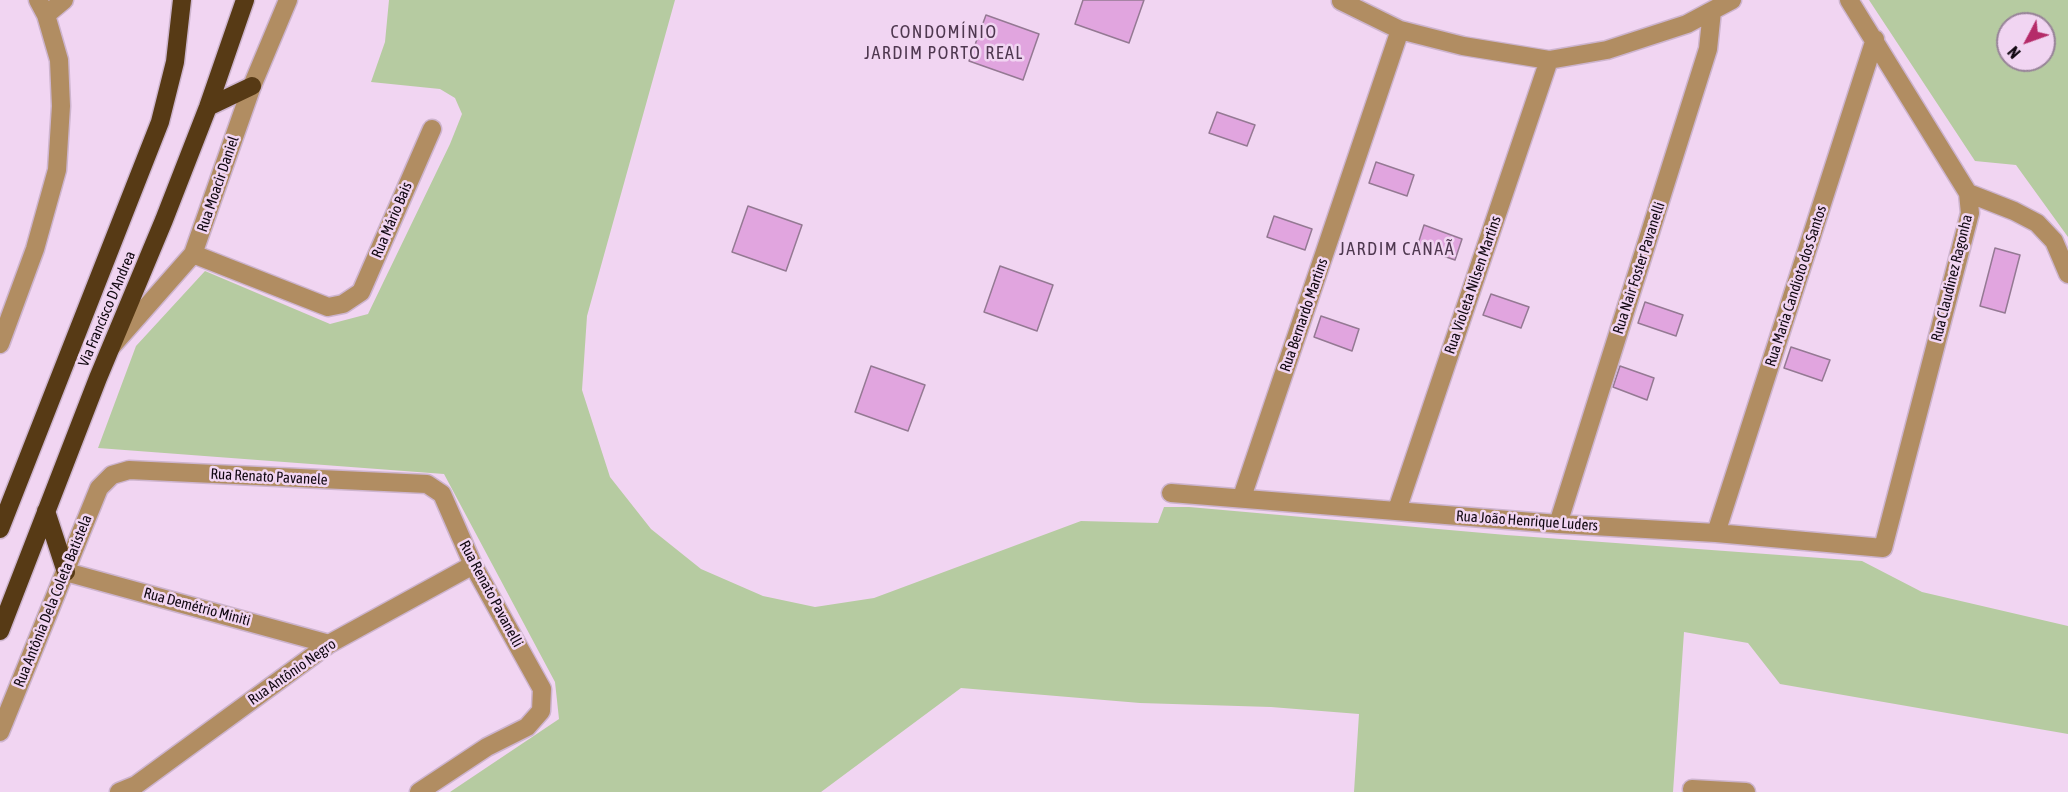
<!DOCTYPE html>
<html>
<head>
<meta charset="utf-8">
<style>
	body { margin:0 }
	#map { position:relative; width:2068px; height:792px; overflow:hidden; background:#f1d5f2; font-family:"Asap Condensed",sans-serif }
	canvas { display:block }
	.north { position:absolute; left:1996px; top:12px; width:60px; height:60px; box-sizing:border-box; background:#f1d5f2; border:2px solid #978398; border-radius:50%; rotate:229deg; font-size:16px; font-weight:700; line-height:24px; text-align:center; color:#110811 }
	.north::after { content:''; display:block; margin:auto; width:21px; height:27px; background:#b52b69; clip-path:polygon(50% 0,100% 100%,50% 72%,0 100%) }
</style>
</head>
<body>
<div id="map">
<canvas width="2068" height="792"></canvas>
<div class="north">N</div>
</div>
<script>
const context = document.querySelector('canvas').getContext('2d');
context.lineJoin = 'round';
function fillPath(path, color) {
  context.fillStyle = color;
  context.fill(path, 'evenodd');
}
function poly(rows) {
  const path = new Path2D();
  for (const r of rows) {
    path.moveTo(r[0], r[1]);
    for (let i = 2; i < r.length; i += 2) path.lineTo(r[i], r[i + 1]);
  }
  return path;
}
function trace(path, color, width, dash) {
  context.strokeStyle = color;
  context.lineWidth = width;
  context.lineCap = dash ? 'butt' : 'round';
  context.setLineDash(dash || []);
  context.stroke(path);
}
function label(font, color, halo, rows, align = 'center') {
  context.font = font + ' "Asap Condensed",sans-serif';
  context.lineWidth = 5;
  context.setLineDash([]);
  context.textBaseline = 'middle';
  context.strokeStyle = halo;
  context.fillStyle = color;
  for (const [text, x, y, turn = 0] of rows) {
    context.save();
    context.translate(x, y);
    context.rotate((+turn || 0) * Math.PI / 180);
    context.textAlign = isNaN(turn) ? turn : align;
    if (halo) context.strokeText(text, 0, 0);
    context.fillText(text, 0, 0);
    context.restore();
  }
}
const green = poly([
	[389,0,675,0,587,316,582,390,610,477,651,529,701,569,763,596,815,607,874,598,1081,521,1158,523,1164,507,1189,507,1506,535,1862,561,1922,592,2068,626,2068,734,1780,684,1748,643,1684,632,1673,792,1354,792,1359,714,1271,707,1140,703,961,688,821,792,450,792,559,719,555,682,444,474,98,448,136,346,205,271,330,324,368,314,450,144,462,114,455,98,440,89,371,82,385,42],
	[1869,0,2068,0,2068,237,2016,165,1975,161],
	[2008,24,2044,24,2044,60,2008,60]
]);
const building = poly([
	[1083,0,1144,0,1129,43,1075,24,1083,0],
	[986,15,1039,34,1023,80,969,61,986,15],
	[1217,112,1255,125,1247,146,1209,133,1217,112],
	[1376,162,1414,175,1407,196,1369,183,1376,162],
	[748,206,802,225,786,271,732,252,748,206],
	[1274,216,1312,229,1305,250,1267,237,1274,216],
	[1424,225,1462,239,1455,260,1417,247,1424,225],
	[1995,248,2020,255,2005,313,1980,306,1995,248],
	[1000,266,1053,285,1037,331,984,312,1000,266],
	[1491,294,1529,307,1521,328,1483,315,1491,294],
	[1645,302,1683,315,1676,336,1638,323,1645,302],
	[1321,316,1359,329,1352,351,1314,337,1321,316],
	[1791,347,1830,360,1822,381,1784,368,1791,347],
	[871,366,925,385,908,431,855,412,871,366],
	[1620,366,1654,378,1647,400,1613,387,1620,366]
]);
const minor = poly([
	[1341,1,1400,30,1463,46,1549,60,1607,50,1687,24,1732,0],
	[46,15,64,0],
	[1968,193,2014,211,2037,223,2054,241,2068,274],
	[193,254,328,307,343,304,361,292,432,129],
	[0,344,35,249,57,170,61,106,59,60,46,15,38,0],
	[112,346,193,254,252,86,288,0],
	[1171,493,1558,524,1716,533,1883,548,1970,213,1968,193,1849,0],
	[1242,497,1400,30],
	[1397,510,1549,60],
	[1558,524,1708,49,1712,11],
	[1716,533,1875,39],
	[66,572,329,644],
	[0,732,99,488,112,475,129,470,427,484,442,494,473,565,542,689,541,711,527,727,487,747,419,792],
	[1692,789,1746,792],
	[119,792,136,785,329,644,473,565]
]);
const highway = poly([
	[208,107,252,86],
	[46,511,66,572],
	[0,529,160,122,175,62,182,0],
	[0,631,98,378,164,220,208,107,245,0]
]);
const streetNames = [
	["Rua Moacir Daniel",218,184,-71],
	["Rua Mário Bais",392,220,-67],
	["Rua Nair Foster Pavanelli",1639,268,-72],
	["Rua Claudinez Ragonha",1952,278,-76],
	["Rua Violeta Nilsen Martins",1473,285,-71],
	["Rua Maria Candioto dos Santos",1796,286,-72],
	["Via Francisco D'Andrea",107,309,-67],
	["Rua Bernardo Martins",1304,315,-71],
	["Rua Renato Pavanele",269,477,3],
	["Rua João Henrique Luders",1527,521,4],
	["Rua Renato Pavanelli",491,594,62],
	["Rua Antônia Dela Coleta Batistela",53,601,-68],
	["Rua Demétrio Miniti",197,607,15],
	["Rua Antônio Negro",292,672,-35]
];
const quarterNames = [
	["CONDOMÍNIO",944,32],
	["JARDIM PORTO REAL",944,53],
	["JARDIM CANAÃ",1397,249]
];
fillPath(green, '#b6cba1');
fillPath(building, '#e1a5df');
trace(building, '#947993', 1.5);
trace(minor, '#cdb4ce', 21);
trace(highway, '#cdb4ce', 21);
trace(minor, '#b18d62', 18);
trace(highway, '#573a15', 18);
label('15px', '#110811', '#f1d5f2', streetNames);
context.letterSpacing = '1.5px';
label('18px', '#4f3850', '#f1d5f2', quarterNames);
context.letterSpacing = '0px';
</script>
</body>
</html>
